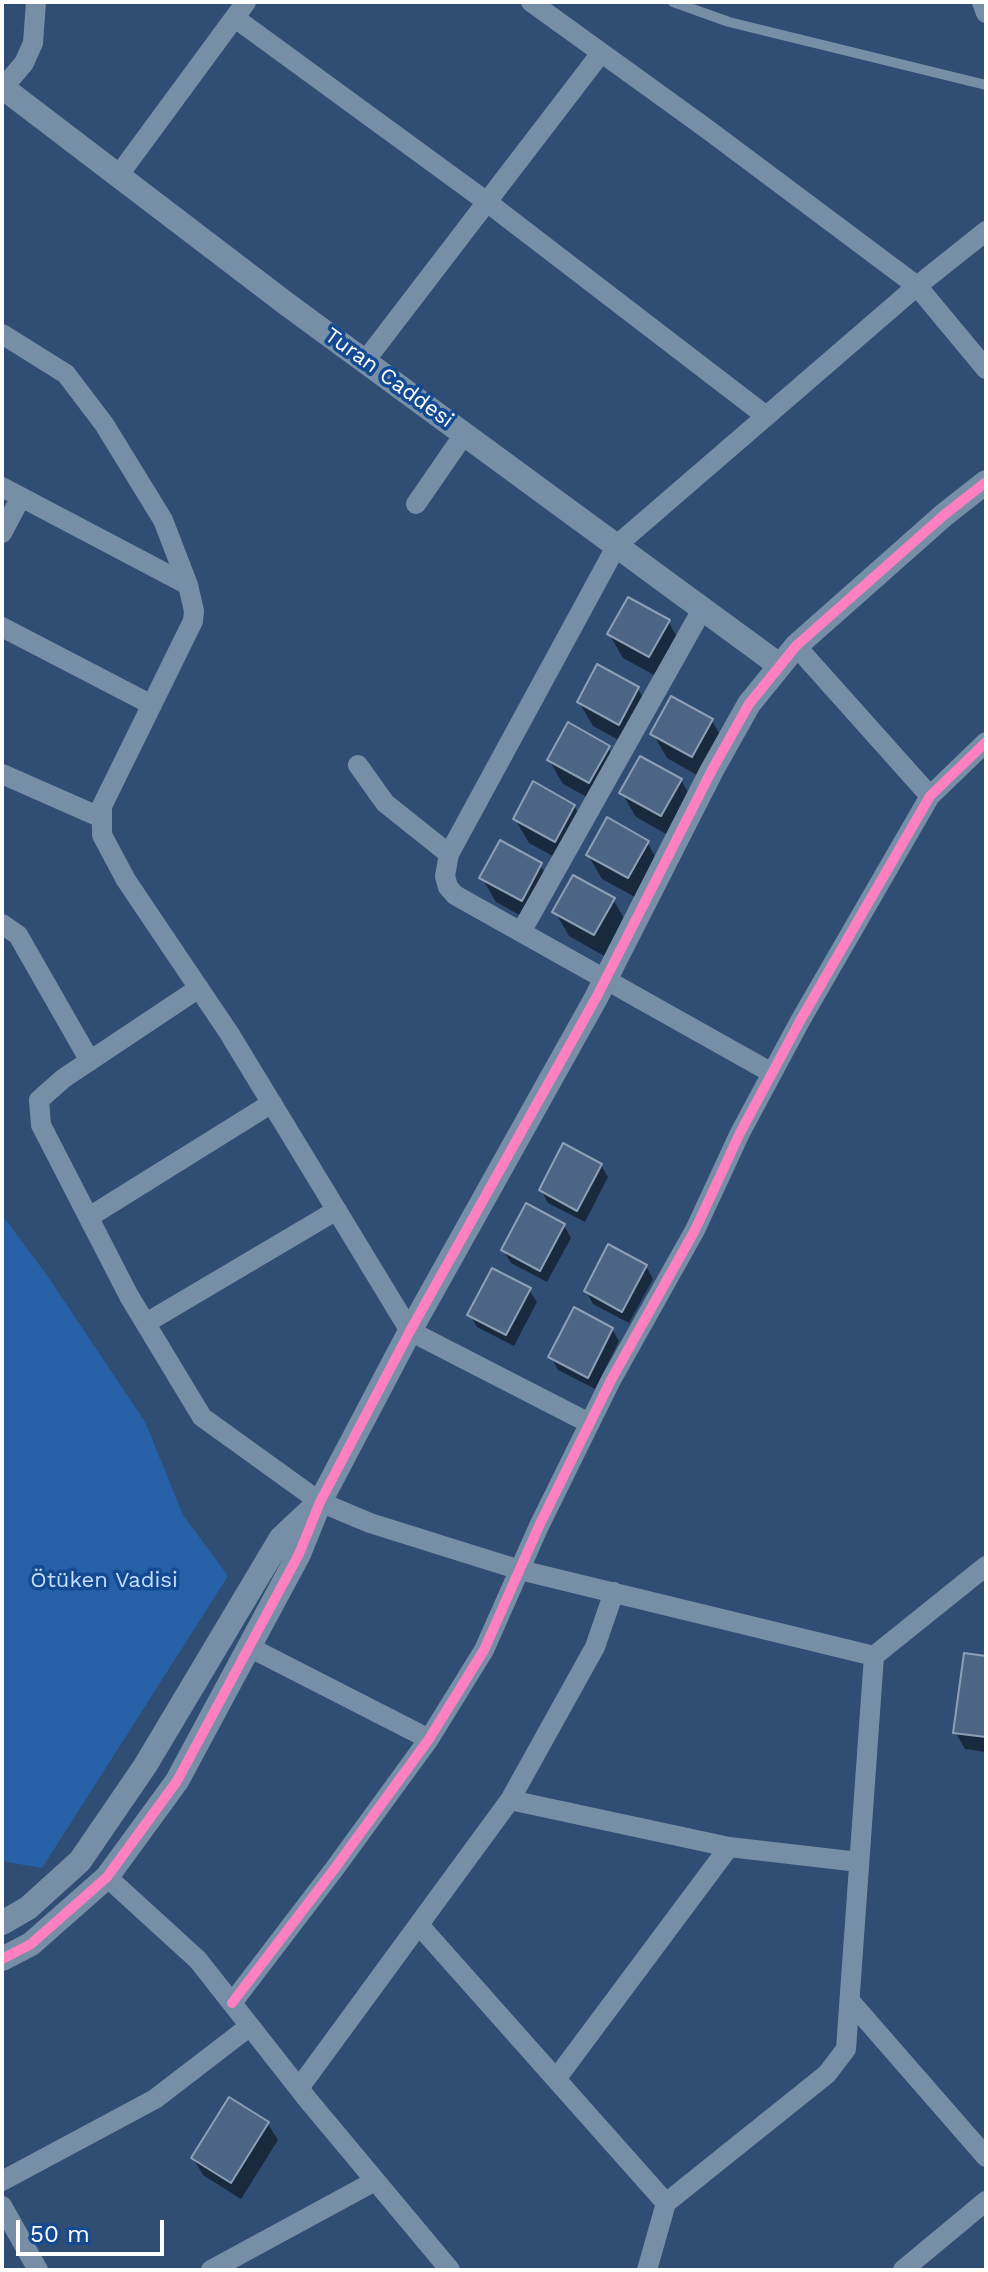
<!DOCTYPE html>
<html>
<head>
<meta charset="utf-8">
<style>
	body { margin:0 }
	#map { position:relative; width:988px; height:2272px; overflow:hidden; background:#304e74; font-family:"Work Sans",sans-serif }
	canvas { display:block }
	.frame { position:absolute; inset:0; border:4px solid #fff; pointer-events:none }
	.scale { position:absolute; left:16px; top:2220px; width:148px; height:36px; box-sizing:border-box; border:4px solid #fff; border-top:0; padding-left:10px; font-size:24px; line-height:28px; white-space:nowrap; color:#fff; -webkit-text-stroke:6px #134a91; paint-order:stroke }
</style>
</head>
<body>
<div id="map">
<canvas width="988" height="2272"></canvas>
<div class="frame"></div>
<div class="scale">50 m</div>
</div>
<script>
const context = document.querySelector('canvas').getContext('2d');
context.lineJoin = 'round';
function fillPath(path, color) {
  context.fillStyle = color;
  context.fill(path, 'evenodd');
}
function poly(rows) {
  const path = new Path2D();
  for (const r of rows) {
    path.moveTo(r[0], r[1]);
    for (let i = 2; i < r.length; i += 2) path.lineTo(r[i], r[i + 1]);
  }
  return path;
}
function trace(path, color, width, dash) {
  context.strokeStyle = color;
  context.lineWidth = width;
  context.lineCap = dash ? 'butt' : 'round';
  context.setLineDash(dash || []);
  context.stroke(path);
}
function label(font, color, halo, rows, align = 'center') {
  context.font = font + ' "Work Sans",sans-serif';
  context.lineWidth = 7;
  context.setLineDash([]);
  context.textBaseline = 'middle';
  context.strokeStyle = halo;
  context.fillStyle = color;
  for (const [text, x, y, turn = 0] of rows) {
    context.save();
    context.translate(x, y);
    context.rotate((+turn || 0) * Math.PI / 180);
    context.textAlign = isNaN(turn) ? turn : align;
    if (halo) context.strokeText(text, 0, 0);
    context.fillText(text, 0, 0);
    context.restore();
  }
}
const green = poly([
	[2,1215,46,1274,145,1422,183,1515,228,1576,42,1868,2,1861]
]);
const shadow = poly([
	[668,621,682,646,663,680,623,658,609,634],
	[638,689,652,713,633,748,593,726,579,702],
	[712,721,726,745,706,780,667,758,653,734],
	[608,747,622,772,603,806,563,784,549,760],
	[681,780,695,805,675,839,636,817,622,793],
	[574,806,588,830,569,865,529,843,515,819],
	[647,842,661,867,642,901,602,879,588,855],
	[540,865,555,889,536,924,496,902,482,878],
	[613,899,627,924,608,958,569,936,555,912],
	[601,1165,608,1177,585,1222,548,1203,541,1190],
	[564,1225,571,1238,547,1282,511,1263,503,1250],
	[646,1266,653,1279,629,1323,593,1304,586,1291],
	[529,1290,537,1302,514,1346,477,1327,470,1315],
	[612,1329,619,1341,595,1389,558,1370,551,1357],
	[986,1658,986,1752,965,1749,956,1733],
	[268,2124,278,2140,241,2199,203,2175,193,2158]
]);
const building = poly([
	[628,597,670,620,649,657,607,634,628,597],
	[597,664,639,687,619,725,577,702,597,664],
	[671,696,713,719,692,757,650,734,671,696],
	[568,722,610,746,589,783,547,760,568,722],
	[640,756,682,779,661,816,619,793,640,756],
	[533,781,575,805,555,842,513,819,533,781],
	[607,817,649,841,628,878,586,855,607,817],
	[500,840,542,863,522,901,479,878,500,840],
	[573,875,615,898,594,935,552,912,573,875],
	[563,1143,602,1164,577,1211,539,1190,563,1143],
	[526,1203,565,1224,540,1271,501,1250,526,1203],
	[608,1244,647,1265,622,1312,584,1291,608,1244],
	[492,1268,531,1288,506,1335,467,1315,492,1268],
	[574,1307,613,1328,588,1378,548,1357,574,1307],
	[964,1653,986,1656,986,1737,953,1733,964,1653],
	[229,2097,269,2122,231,2183,191,2158,229,2097]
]);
const service = poly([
	[673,2,729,22,986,85]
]);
const minor = poly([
	[531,2,703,126,917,286,986,369],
	[982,2,986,13],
	[235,18,487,202,766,416],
	[2,89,24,63,33,43,36,2],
	[118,176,246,2],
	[2,334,66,374,104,424,163,520,188,585,194,611,193,621,102,806,102,835,126,880,229,1033,410,1331,589,1423],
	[365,361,601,53],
	[2,487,188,585],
	[416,504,465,433],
	[2,533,21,497],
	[2,627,152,705],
	[796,646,930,796],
	[358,765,385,803,449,854],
	[2,774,102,818],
	[2,924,18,935,90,1061],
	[521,932,703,608],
	[199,988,64,1078,39,1100,41,1125,129,1296,202,1417,320,1502,370,1523,520,1570,874,1656,986,1566],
	[772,1073,455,895,448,887,445,876,449,854,617,545,917,286,986,231],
	[89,1217,272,1103],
	[146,1323,337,1210],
	[249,1647,429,1739],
	[510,1800,729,1847,859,1862],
	[107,1877,198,1960,308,2100,450,2270],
	[419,1925,666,2203],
	[850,2001,986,2157],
	[232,2003,335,1868,429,1739,484,1650,539,1526,611,1380,695,1230,740,1133,800,1021,930,796,986,742],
	[556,2079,729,1847],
	[299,2088,510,1800,595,1647,614,1592],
	[2,2181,155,2099,250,2026],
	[2,2206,38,2270],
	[211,2270,375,2181],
	[647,2270,666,2203,827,2074,846,2049,874,1656],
	[903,2270,986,2201]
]);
const tertiary = poly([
	[2,87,288,305,779,665],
	[2,1923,28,1908,80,1861,145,1766,281,1538,312,1509],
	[2,1959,31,1944,107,1877,177,1781,299,1554,320,1502,410,1331,596,998,712,770,749,704,796,646,944,515,986,482]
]);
const cycleway = poly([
	[2,1959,31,1944,107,1877,177,1781,299,1554,320,1502,410,1331,596,998,712,770,749,704,796,646,944,515,986,482],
	[232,2003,335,1868,429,1739,484,1650,539,1526,611,1380,695,1230,740,1133,800,1021,930,796,986,742]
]);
const streetNames = [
	["Turan Caddesi",389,378,36]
];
const parkNames = [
	["Ötüken Vadisi",104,1581]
];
fillPath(green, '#2661a8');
fillPath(shadow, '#0007');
fillPath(building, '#4d6584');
trace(building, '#8c9fb5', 2);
trace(service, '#778ea7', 10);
trace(minor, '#778ea7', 20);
trace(tertiary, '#778ea7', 24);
trace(cycleway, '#ff80c0', 10);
label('22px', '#fff', '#134a91', streetNames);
label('22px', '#c6dffd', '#134a91', parkNames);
</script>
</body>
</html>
